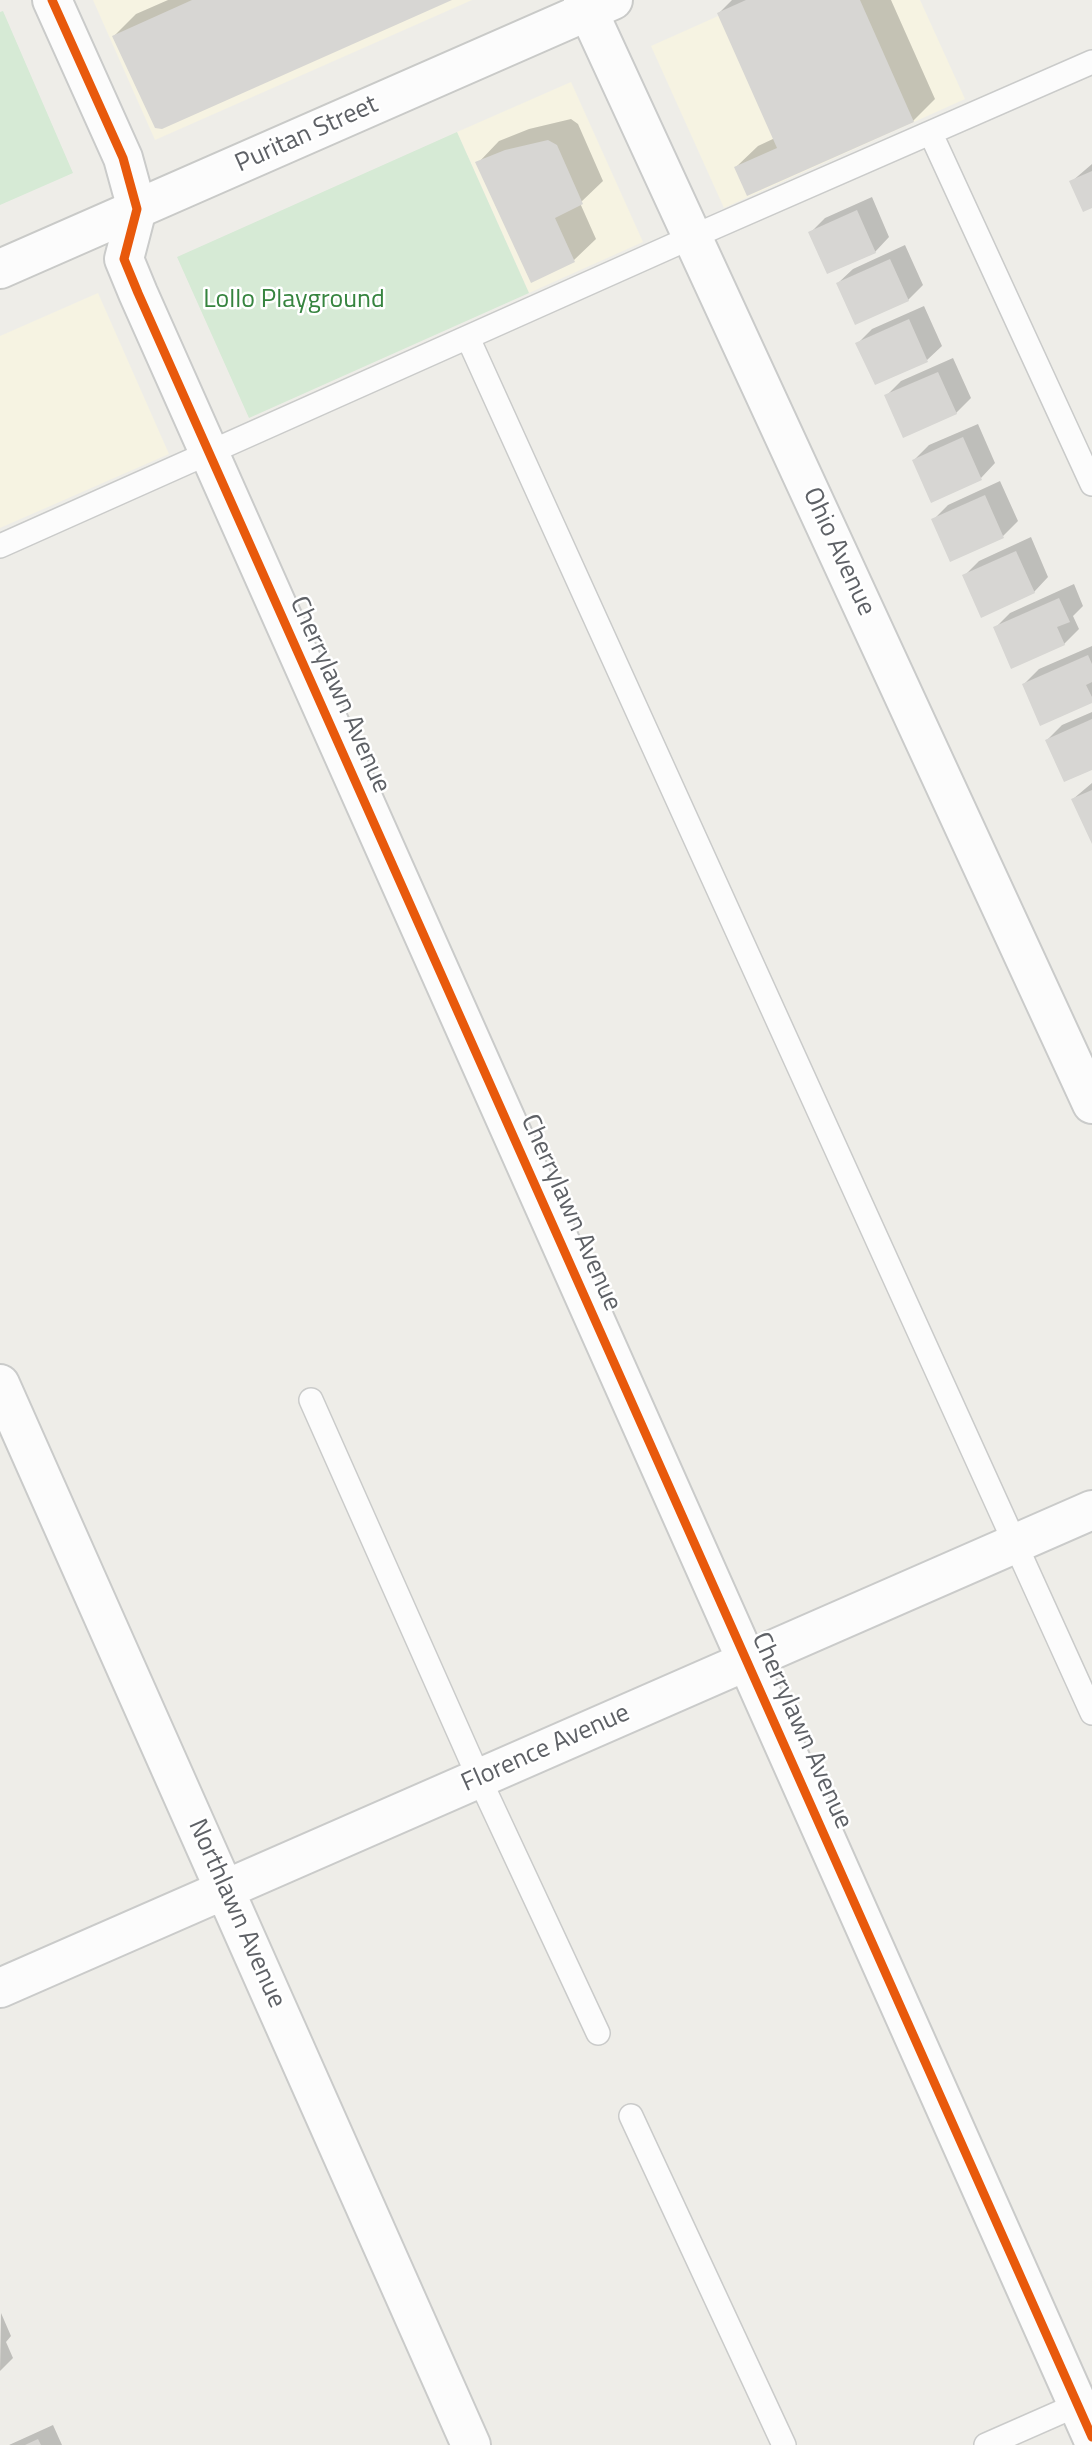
<!DOCTYPE html>
<html>
<head>
<meta charset="utf-8">
<style>
	body { margin:0 }
	canvas { display:block; background:#eeede8 }
</style>
</head>
<body>
<canvas width="1092" height="2445"></canvas>
<script>
const context = document.querySelector('canvas').getContext('2d');
context.lineJoin = 'round';
function fillPath(path, color) {
  context.fillStyle = color;
  context.fill(path, 'evenodd');
}
function poly(rows) {
  const path = new Path2D();
  for (const r of rows) {
    path.moveTo(r[0], r[1]);
    for (let i = 2; i < r.length; i += 2) path.lineTo(r[i], r[i + 1]);
  }
  return path;
}
function trace(path, color, width, dash) {
  context.strokeStyle = color;
  context.lineWidth = width;
  context.lineCap = dash ? 'butt' : 'round';
  context.setLineDash(dash || []);
  context.stroke(path);
}
function label(font, color, halo, rows, align = 'center') {
  context.font = font + ' "Titillium Web",sans-serif';
  context.lineWidth = 5;
  context.setLineDash([]);
  context.textBaseline = 'middle';
  context.strokeStyle = halo;
  context.fillStyle = color;
  for (const [text, x, y, turn = 0] of rows) {
    context.save();
    context.translate(x, y);
    context.rotate((+turn || 0) * Math.PI / 180);
    context.textAlign = isNaN(turn) ? turn : align;
    if (halo) context.strokeText(text, 0, 0);
    context.fillText(text, 0, 0);
    context.restore();
  }
}
const commercial = poly([
	[93,0,472,0,155,140],
	[754,0,920,0,965,99,724,208,651,46],
	[571,82,643,242,529,293,457,132],
	[98,293,169,454,0,528,0,336]
]);
const green = poly([
	[3,11,73,173,0,205,0,12],
	[457,132,529,293,249,418,177,257]
]);
const shadow = poly([
	[168,0,449,0,114,36,136,14],
	[732,0,891,0,935,99,913,121,736,167,758,146,775,138,719,13],
	[571,119,578,124,603,181,580,203,596,239,574,260,532,280,478,163,499,141,529,129],
	[1092,164,1092,206,1071,182],
	[872,197,889,237,875,252,810,233,825,218],
	[905,245,923,285,908,300,838,283,853,269],
	[924,306,942,346,927,360,875,383,858,343,872,329],
	[953,358,971,398,956,413,904,435,886,396,901,381],
	[978,424,995,463,981,478,914,460,929,445],
	[1000,481,1018,521,1003,536,933,520,948,505],
	[1031,537,1048,577,1034,592,964,576,979,561],
	[1074,584,1083,606,1073,616,1079,629,1064,644,995,628,1010,613],
	[1092,646,1092,701,1024,684,1039,669],
	[1092,712,1092,768,1047,740,1062,725],
	[1092,783,1092,839,1073,799],
	[1,2313,11,2336,6,2342,13,2358,0,2371],
	[53,2425,62,2445,9,2445]
]);
const building = poly([
	[192,0,452,0,162,129,155,128,112,36],
	[746,0,860,0,914,122,747,196,734,167,777,148,717,13],
	[548,140,557,145,583,204,555,218,575,262,531,283,475,162,505,150],
	[1092,171,1092,208,1083,212,1069,181],
	[857,210,876,253,827,274,808,232],
	[890,259,909,301,855,325,836,283],
	[909,319,928,362,875,385,855,343],
	[938,372,957,414,903,438,884,395],
	[963,437,982,480,931,503,912,460],
	[985,495,1004,538,950,562,931,519],
	[1016,551,1035,593,981,618,962,575],
	[1059,598,1070,622,1057,627,1065,645,1011,669,993,627],
	[1088,655,1092,664,1092,682,1086,685,1092,697,1092,703,1040,726,1022,684],
	[1092,719,1092,770,1064,782,1045,740],
	[1092,790,1092,844,1071,799],
	[38,2439,41,2445,25,2445]
]);
const lane = poly([
	[931,134,1092,484],
	[468,338,1092,1713],
	[0,546,692,237,1092,62],
	[311,1400,479,1778,598,2033],
	[631,2116,784,2445],
	[986,2445,1086,2401]
]);
const street = poly([
	[52,0,123,158,137,209,124,259,138,293,1092,2437],
	[583,0,1092,1104],
	[0,1384,471,2445],
	[0,1988,1092,1510]
]);
const secondary = poly([
	[0,269,613,0]
]);
const cycleway = poly([
	[52,0,123,158,137,209,124,259,138,293,1092,2437]
]);
const streetNames = [
	["Puritan Street",307,135,-24],
	["Ohio Avenue",838,552,65],
	["Cherrylawn Avenue",339,695,66],
	["Cherrylawn Avenue",570,1213,66],
	["Cherrylawn Avenue",801,1731,66],
	["Florence Avenue",546,1749,-24],
	["Northlawn Avenue",236,1914,66]
];
const parkNames = [
	["Lollo Playground",294,301]
];
fillPath(commercial, '#f6f3e2');
fillPath(green, '#d6ead5');
fillPath(shadow, '#0003');
fillPath(building, '#d7d6d3');
trace(lane, '#cacbca', 26);
trace(street, '#cacbca', 42);
trace(secondary, '#c9cac8', 42);
trace(lane, '#fcfcfc', 23);
trace(street, '#fcfcfc', 38);
trace(secondary, '#fcfcfc', 38);
trace(cycleway, '#e8590c', 9);
label('26px', '#5e6166', '#fff', streetNames);
label('26px', '#36843f', '#fff', parkNames);
</script>
</body>
</html>
